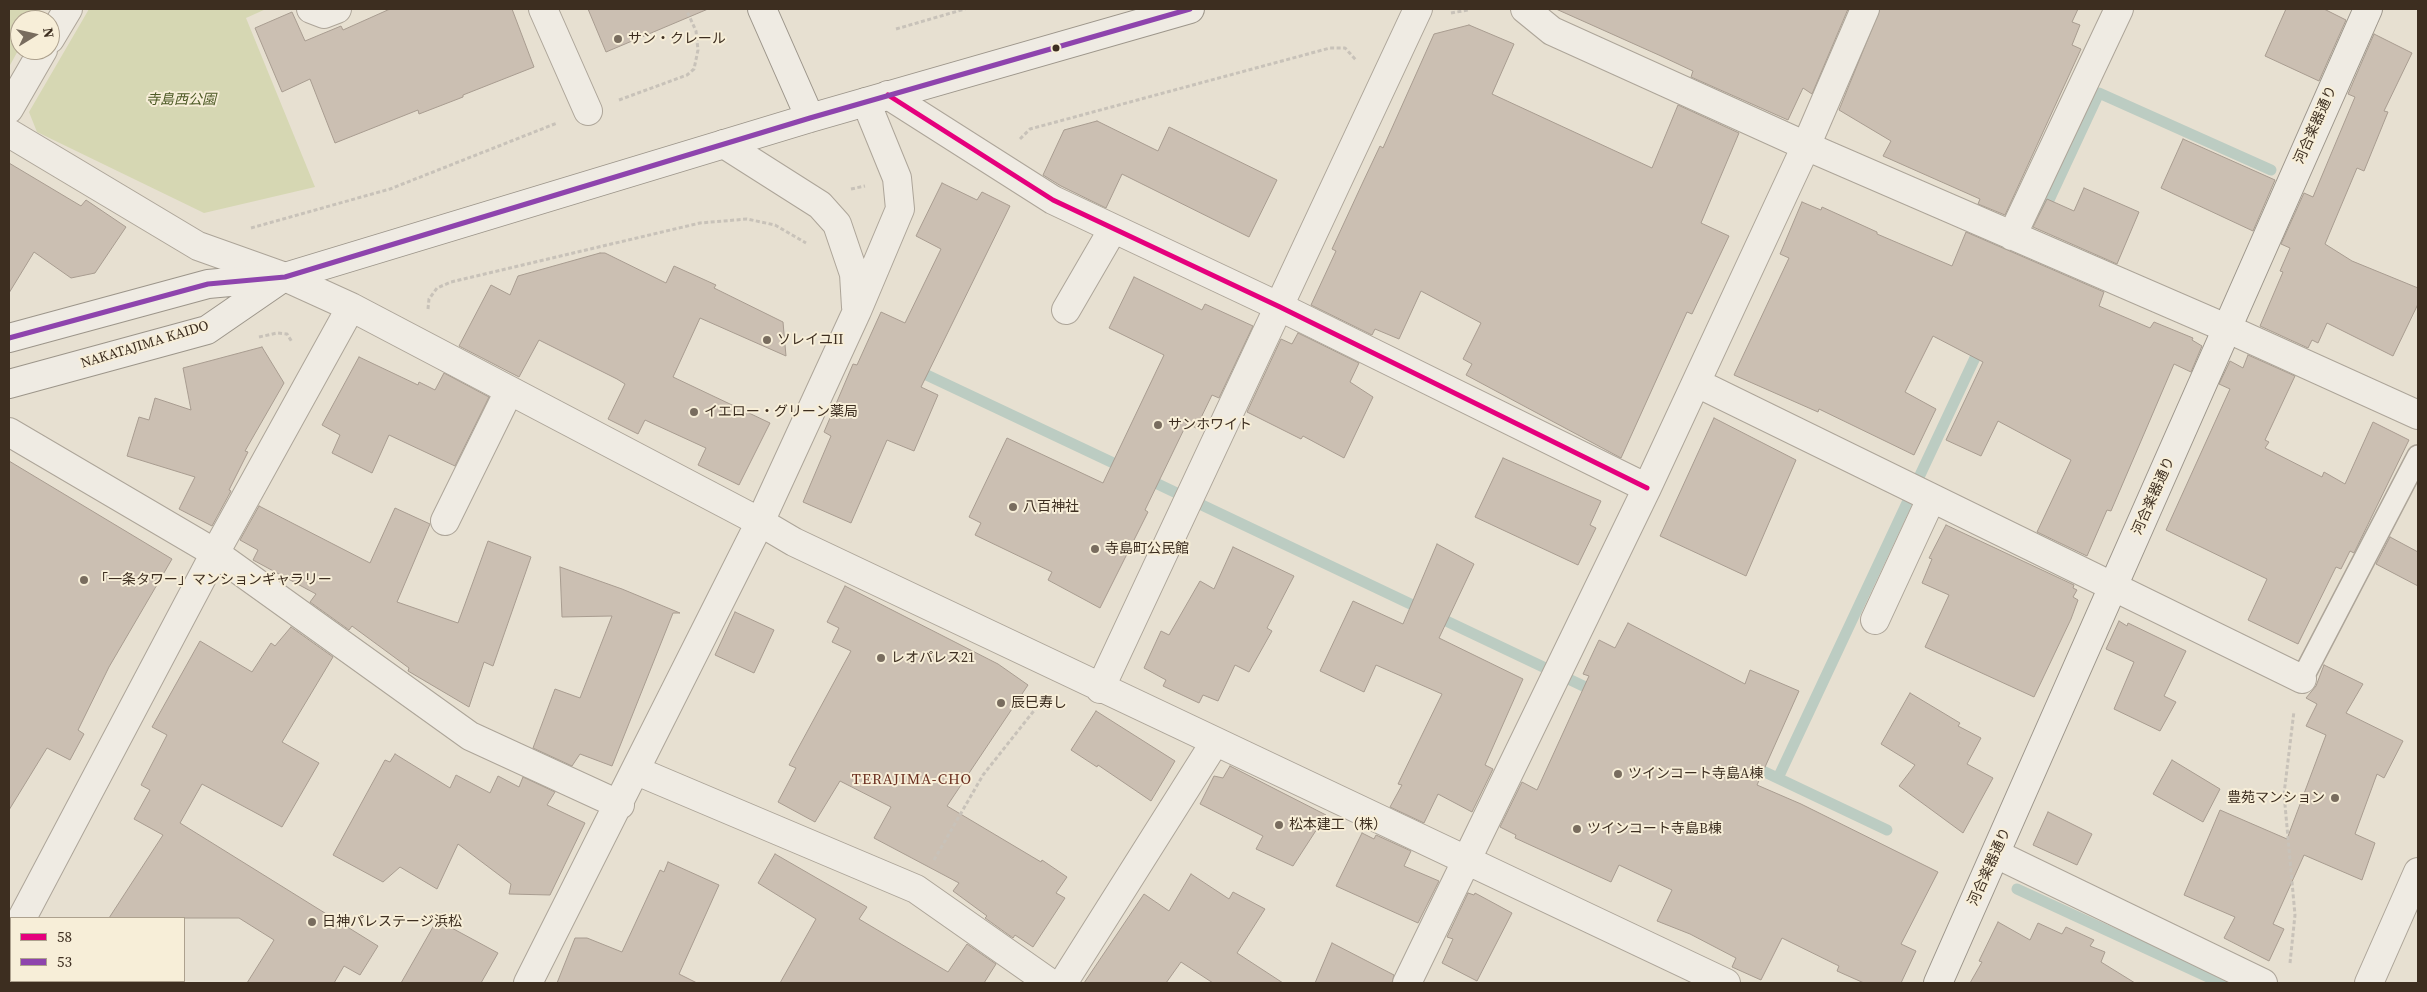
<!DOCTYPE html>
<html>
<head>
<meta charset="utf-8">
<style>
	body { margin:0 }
	#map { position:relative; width:2427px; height:992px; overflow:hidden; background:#e7e0d1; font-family:"Source Serif 4",serif }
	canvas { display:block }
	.frame { position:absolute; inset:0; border:10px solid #3d2e20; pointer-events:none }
	.legend { position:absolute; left:10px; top:917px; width:175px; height:65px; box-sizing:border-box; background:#f7eed8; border:1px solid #ada18e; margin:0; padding:6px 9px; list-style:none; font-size:15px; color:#3d2e20 }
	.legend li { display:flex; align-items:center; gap:10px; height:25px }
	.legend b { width:25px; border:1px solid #ada18e }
	.north { position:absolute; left:10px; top:10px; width:50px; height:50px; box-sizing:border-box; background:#f7eed8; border:1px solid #ada18e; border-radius:50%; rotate:81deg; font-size:14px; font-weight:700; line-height:20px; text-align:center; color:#3d2e20 }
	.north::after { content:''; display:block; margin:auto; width:18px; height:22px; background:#786c5e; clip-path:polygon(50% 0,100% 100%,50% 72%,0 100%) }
</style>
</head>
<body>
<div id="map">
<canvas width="2427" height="992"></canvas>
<div class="frame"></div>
<ul class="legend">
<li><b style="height:6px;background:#e5007d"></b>58</li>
<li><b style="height:6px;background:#8e44ad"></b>53</li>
</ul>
<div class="north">N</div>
</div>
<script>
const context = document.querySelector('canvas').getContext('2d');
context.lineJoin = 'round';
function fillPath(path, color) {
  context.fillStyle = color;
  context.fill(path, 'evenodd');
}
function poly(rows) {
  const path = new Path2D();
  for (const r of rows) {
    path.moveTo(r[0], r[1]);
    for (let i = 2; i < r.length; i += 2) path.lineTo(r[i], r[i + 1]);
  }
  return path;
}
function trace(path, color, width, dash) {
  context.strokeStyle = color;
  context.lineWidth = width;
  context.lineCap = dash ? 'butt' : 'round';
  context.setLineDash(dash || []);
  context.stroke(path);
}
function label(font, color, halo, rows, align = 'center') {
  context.font = font + ' "Source Serif 4","Noto Sans JP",serif';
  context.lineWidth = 4;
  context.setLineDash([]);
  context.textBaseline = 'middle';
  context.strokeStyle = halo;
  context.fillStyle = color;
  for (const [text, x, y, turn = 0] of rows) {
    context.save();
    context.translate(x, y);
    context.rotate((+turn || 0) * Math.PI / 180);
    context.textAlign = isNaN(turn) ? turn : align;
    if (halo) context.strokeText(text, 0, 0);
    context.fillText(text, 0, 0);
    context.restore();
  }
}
const green = poly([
	[9,9,41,9,35,20,20,20,20,47,9,67],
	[89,9,266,9,246,18,315,187,204,213,37,132,29,112]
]);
const stream = poly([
	[2043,213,2099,93,2271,170],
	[914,369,1126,469],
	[1145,478,1598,693],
	[1750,765,1887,830],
	[1778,778,1981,345],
	[2017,889,2221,983]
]);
const building = poly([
	[390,9,512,9,534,67,463,95,463,97,419,114,418,110,335,143,310,79,282,92,255,28,292,12,305,41,341,26,343,30,390,9],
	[588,9,708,9,606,52,588,9],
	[1556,9,1848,9,1812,94,1803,88,1788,120,1691,77,1693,71,1661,56,1556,9],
	[1880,9,2078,9,2072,22,2080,25,2072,45,2081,49,2005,215,1978,204,1980,199,1883,156,1891,141,1839,110,1880,9],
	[2286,9,2324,9,2346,20,2319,81,2265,56,2286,9],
	[1469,25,1514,44,1492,94,1652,168,1678,105,1739,133,1701,223,1729,236,1692,314,1687,312,1621,458,1466,375,1472,364,1463,359,1481,323,1421,291,1399,339,1375,329,1372,335,1311,305,1336,251,1332,249,1363,182,1380,146,1383,148,1434,34,1469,25],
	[2374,34,2412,53,2384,111,2388,112,2364,171,2357,168,2325,244,2352,261,2418,288,2418,304,2393,356,2327,323,2318,343,2312,340,2308,348,2260,326,2283,272,2280,271,2290,248,2281,244,2304,193,2313,197,2355,97,2348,94,2374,34],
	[1097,121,1158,151,1169,127,1277,180,1249,237,1122,174,1106,208,1061,186,1043,175,1064,130,1097,121],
	[2183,139,2275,180,2253,231,2161,188,2183,139],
	[9,163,81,206,86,200,126,227,95,273,71,278,34,252,9,293,9,163],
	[942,183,977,200,982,192,1010,206,921,387,938,395,914,451,887,440,851,523,803,502,831,436,824,432,853,364,857,365,881,312,905,323,941,249,916,236,942,183],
	[2084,188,2139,212,2117,264,2033,227,2047,199,2074,211,2084,188],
	[1802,202,1821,210,1822,207,1877,232,1877,234,1952,266,1966,232,2104,292,2099,306,2150,328,2154,322,2193,338,2192,340,2202,346,2191,372,2174,364,2111,511,2107,510,2087,556,2037,532,2071,460,1998,421,1981,456,1946,440,1983,362,1933,336,1905,392,1936,409,1914,455,1819,409,1818,412,1734,375,1789,258,1780,254,1802,202],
	[600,253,605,253,666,283,674,266,716,285,714,288,783,322,786,356,700,318,673,377,770,423,739,485,698,465,706,448,645,420,638,434,608,419,625,384,617,379,539,340,519,377,459,346,491,285,510,295,518,276,600,253],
	[1134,277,1202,310,1205,304,1253,326,1219,398,1212,395,1196,428,1187,423,1145,510,1148,512,1100,608,1048,580,1052,572,975,535,981,523,969,517,1007,438,1103,483,1164,355,1109,328,1134,277],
	[1298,333,1359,363,1350,382,1373,397,1344,458,1303,436,1301,439,1247,412,1281,339,1292,344,1298,333],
	[262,347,284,383,245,451,248,452,229,490,231,491,212,526,179,509,195,477,127,456,139,417,149,420,155,398,191,410,183,368,262,347],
	[2248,355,2295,376,2265,440,2269,442,2265,448,2322,477,2324,472,2345,484,2373,422,2409,440,2354,553,2350,551,2341,569,2336,567,2298,644,2248,620,2267,579,2166,530,2230,389,2219,384,2230,361,2243,368,2248,355],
	[359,357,418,385,419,382,435,390,444,373,489,397,455,466,389,435,372,473,332,453,340,435,322,425,359,357],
	[1714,418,1796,460,1746,576,1660,536,1714,418],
	[1503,458,1601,501,1590,525,1596,528,1578,565,1475,517,1503,458],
	[9,461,172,559,109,667,78,730,84,734,70,760,47,748,9,810,9,461],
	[259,506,370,563,395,508,430,524,397,602,458,623,488,541,531,557,493,666,484,662,469,707,408,671,409,668,352,626,349,630,310,602,316,594,253,560,258,550,240,540,259,506],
	[1946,525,2074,585,2073,588,2077,590,2073,597,2078,600,2071,619,2034,697,1925,647,1949,595,1922,583,1932,559,1929,558,1946,525],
	[2390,537,2418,552,2418,586,2376,564,2390,537],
	[1437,544,1474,564,1439,638,1523,679,1485,765,1493,769,1472,812,1438,794,1424,823,1390,807,1402,785,1398,784,1442,694,1376,665,1364,692,1320,671,1353,601,1403,624,1437,544],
	[1233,547,1294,576,1267,628,1272,631,1249,672,1235,665,1218,701,1203,695,1199,703,1163,686,1166,680,1144,668,1161,631,1169,635,1200,581,1214,589,1233,547],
	[560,567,622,589,680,613,673,613,612,766,580,754,572,766,533,748,555,689,580,698,612,616,562,617,560,567],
	[845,586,998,664,1028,685,947,806,1041,862,1042,860,1067,877,1056,893,1065,898,1033,947,1015,935,1013,938,985,918,987,916,953,891,959,883,874,838,891,807,840,781,815,822,778,802,796,768,789,765,851,651,832,642,839,628,827,622,845,586],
	[735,612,774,630,754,673,715,655,735,612],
	[2119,621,2127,626,2128,623,2186,651,2164,696,2176,702,2160,731,2114,709,2134,662,2106,649,2119,621],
	[1628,623,1745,684,1750,670,1799,691,1757,785,1801,804,1938,872,1901,944,1916,951,1901,983,1864,983,1837,971,1839,966,1782,938,1761,980,1732,967,1736,958,1690,934,1657,921,1672,890,1619,865,1611,882,1515,838,1516,835,1500,827,1522,782,1537,790,1589,676,1583,674,1599,640,1615,648,1628,623],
	[291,627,333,657,282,742,319,763,282,827,202,784,180,823,378,946,360,975,344,966,334,983,247,983,274,940,239,918,109,918,163,835,134,819,150,790,141,785,167,735,152,727,200,641,252,672,271,643,275,646,291,627],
	[2324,665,2363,684,2346,713,2403,741,2384,778,2377,774,2355,834,2375,843,2362,880,2304,855,2273,924,2284,929,2269,961,2224,938,2235,917,2184,895,2220,810,2287,839,2326,735,2306,726,2317,704,2306,698,2316,686,2324,665],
	[1910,693,1960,723,1958,726,1981,738,1967,764,1993,778,1963,833,1899,786,1915,765,1881,744,1910,693],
	[1096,711,1175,761,1151,801,1098,765,1097,767,1071,750,1096,711],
	[395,754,450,788,456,775,490,793,498,776,519,787,523,777,555,792,547,805,585,823,550,895,509,894,511,884,458,844,437,889,400,867,383,882,333,855,385,760,390,762,395,754],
	[2172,760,2220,789,2203,822,2153,794,2172,760],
	[1230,766,1326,815,1293,866,1256,849,1263,836,1200,804,1214,776,1223,778,1230,766],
	[2048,812,2092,834,2077,865,2033,845,2048,812],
	[1362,833,1374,839,1376,835,1411,851,1404,866,1439,881,1418,923,1336,886,1362,833],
	[775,854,867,907,859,919,948,972,967,944,996,964,984,983,780,983,816,919,758,883,775,854],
	[668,862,719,885,679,974,697,983,557,983,575,938,587,938,622,952,660,870,664,872,668,862],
	[1191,874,1229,899,1233,892,1265,909,1237,953,1283,983,1213,983,1181,962,1166,983,1084,983,1144,894,1169,911,1191,874],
	[1468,893,1474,895,1475,893,1512,913,1477,981,1442,963,1453,939,1447,937,1468,893],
	[437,920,498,953,481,983,401,983,437,920],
	[1998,922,2030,940,2038,923,2062,934,2066,927,2094,940,2090,946,2105,952,2101,962,2135,983,1970,983,1982,962,1979,961,1998,922],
	[1332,943,1394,975,1392,983,1315,983,1332,943]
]);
const path = poly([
	[1451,13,1468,10],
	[896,29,965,9],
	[619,100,687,75,694,69,698,50,696,31,686,9],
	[1020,139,1030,129,1330,48,1345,48,1356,60],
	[851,189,865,186],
	[251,228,390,189,557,123],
	[428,309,429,299,437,288,451,282,700,223,747,219,775,225,806,243],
	[259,337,277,333,287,334,292,342],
	[934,860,983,775,1044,698],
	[2290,963,2295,915,2284,794,2294,711]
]);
const lane = poly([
	[2302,679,2418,456]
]);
const street = poly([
	[311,9,324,14,337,9],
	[543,9,588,111],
	[1525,9,1552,31,1806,146,2226,328,2418,415],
	[50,39,68,9],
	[888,95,1053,200,1280,307,1647,488],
	[9,109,43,50],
	[9,133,198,246,285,277,351,307,760,522,794,542,1726,983],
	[724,144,820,205,837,224,854,274,856,307],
	[2012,236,2119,9],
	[1066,310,1113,229],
	[1697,383,2302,679],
	[9,432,215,553,470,736,620,805],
	[445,521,509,391],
	[1875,620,1931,499],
	[1100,689,1418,9],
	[637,771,916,889,1050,983],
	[1996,854,2263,983],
	[22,918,215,553,351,307],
	[9,943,11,938],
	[528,983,760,522,857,311,900,209,897,178,866,102],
	[1063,983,1215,742],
	[1407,983,1647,488,1806,146,1865,9],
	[2369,983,2418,872]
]);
const secondary = poly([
	[762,9,810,118],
	[9,338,208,284,285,277,810,118,1190,9],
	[9,384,207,330,284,277],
	[1938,983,2368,9]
]);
const bus1 = poly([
	[888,95,1053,200,1280,307,1647,488]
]);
const bus2 = poly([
	[9,338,208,284,285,277,810,118,1190,9]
]);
const markers = [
	[618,39,5,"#786c5e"],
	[1056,48,4.5,"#3d2e20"],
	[767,340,5,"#786c5e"],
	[694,412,5,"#786c5e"],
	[1158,425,5,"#786c5e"],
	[1013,507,5,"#786c5e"],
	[1095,549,5,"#786c5e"],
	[84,580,5,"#786c5e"],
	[881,658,5,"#786c5e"],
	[1001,703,5,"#786c5e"],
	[1618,774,5,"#786c5e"],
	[2335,798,5,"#786c5e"],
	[1279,825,5,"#786c5e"],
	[1577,829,5,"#786c5e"],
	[312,922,5,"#786c5e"]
];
const poiNames = [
	["サン・クレール",628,39],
	["ソレイユII",777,340],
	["イエロー・グリーン薬局",704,412],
	["サンホワイト",1168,425],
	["八百神社",1023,507],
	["寺島町公民館",1105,549],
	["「一条タワー」マンションギャラリー",94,580],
	["レオパレス21",891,658],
	["辰巳寿し",1011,703],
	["ツインコート寺島A棟",1628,774],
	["豊苑マンション",2325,798,"right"],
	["松本建工（株）",1289,825],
	["ツインコート寺島B棟",1587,829],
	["日神パレステージ浜松",322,922]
];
const parkNames = [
	["寺島西公園",181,100]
];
const streetNames = [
	["河合楽器通り",2316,125,-66],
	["NAKATAJIMA KAIDO",145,345,-17],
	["河合楽器通り",2154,496,-66],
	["河合楽器通り",1990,867,-66]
];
const neighbourhoodNames = [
	["TERAJIMA-CHO",912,780]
];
fillPath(green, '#d6d7b3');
trace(stream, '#bcccc2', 11);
fillPath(building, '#cbbfb2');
trace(building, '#a89c90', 1);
trace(lane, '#ada599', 24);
trace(street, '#ada599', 30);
trace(secondary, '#9c958a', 30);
trace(path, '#c8c2b9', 3, [4, 2.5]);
trace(lane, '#efebe3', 21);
trace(street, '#efebe3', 28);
trace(secondary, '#efebe3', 28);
trace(bus1, '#e5007d', 5);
trace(bus2, '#8e44ad', 5);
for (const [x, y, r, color] of markers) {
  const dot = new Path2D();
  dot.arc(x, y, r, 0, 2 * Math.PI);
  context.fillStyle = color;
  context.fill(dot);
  trace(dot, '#f7eed8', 2);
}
label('14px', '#3d2e20', '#f7eed8', poiNames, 'left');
label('italic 14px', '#4d5a26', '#f7eed8', parkNames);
label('14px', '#3d2e20', '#f7eed8', streetNames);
context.letterSpacing = '1px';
label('15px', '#6b2e1e', '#f7eed8', neighbourhoodNames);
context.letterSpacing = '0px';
</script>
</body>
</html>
